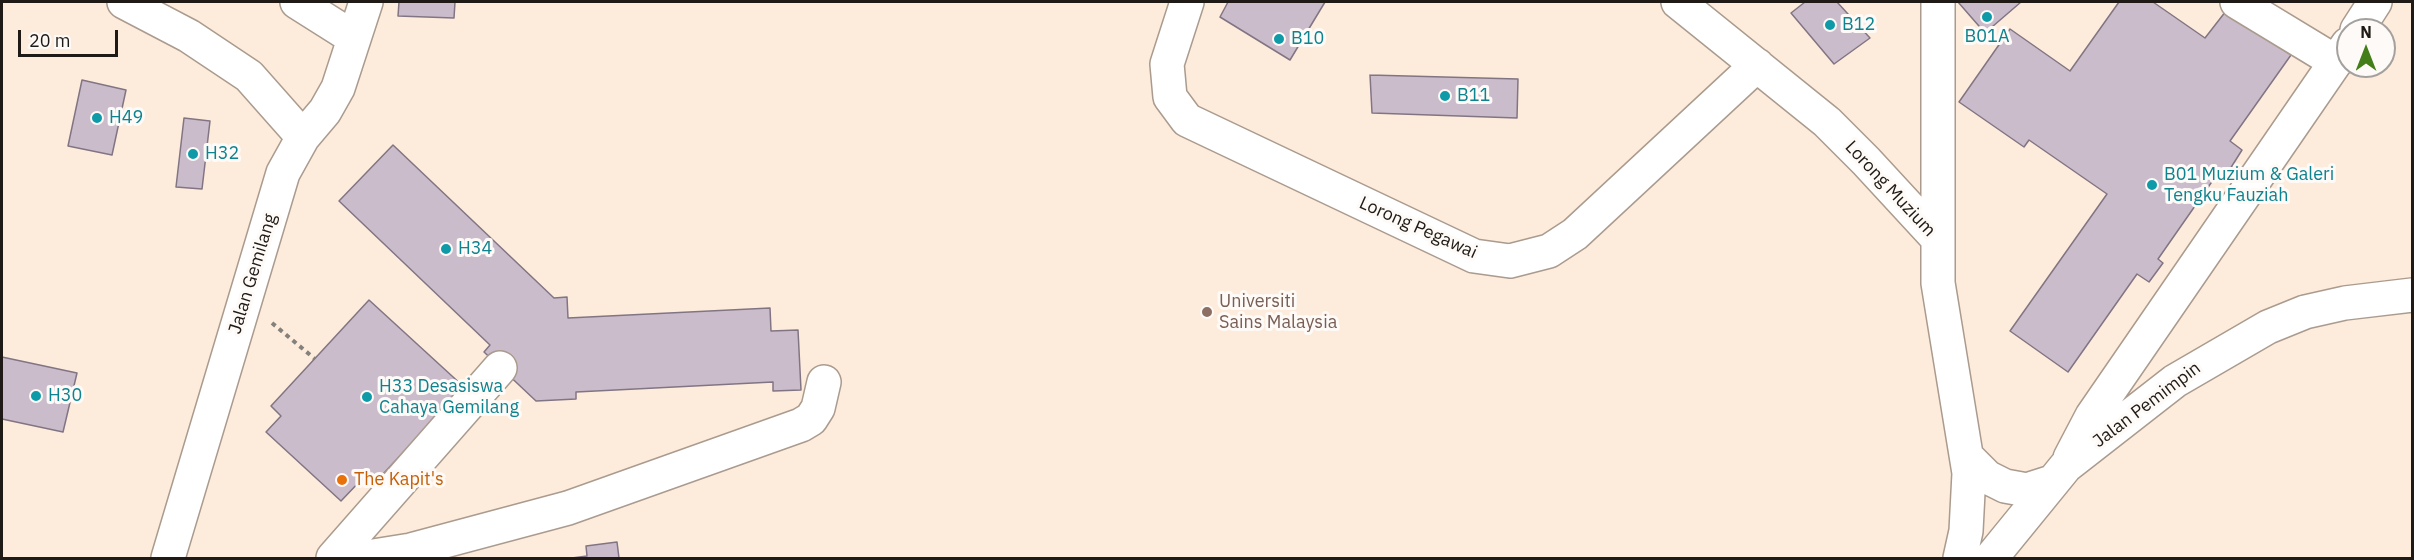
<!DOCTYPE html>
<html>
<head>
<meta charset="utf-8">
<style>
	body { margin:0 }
	#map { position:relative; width:2414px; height:560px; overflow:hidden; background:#fdfaf7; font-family:"IBM Plex Sans",sans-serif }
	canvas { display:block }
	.frame { position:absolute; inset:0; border:3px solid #1f1a15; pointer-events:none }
	.north { position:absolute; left:2336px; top:18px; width:60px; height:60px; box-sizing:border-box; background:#fdfaf7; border:2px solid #a4a09d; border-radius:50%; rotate:0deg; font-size:16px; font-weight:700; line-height:24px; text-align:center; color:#1f1a15 }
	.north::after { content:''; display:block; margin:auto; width:21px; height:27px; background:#437e19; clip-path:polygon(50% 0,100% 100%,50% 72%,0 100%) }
	.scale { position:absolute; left:18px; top:30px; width:100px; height:27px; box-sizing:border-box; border:3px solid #1f1a15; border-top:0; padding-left:8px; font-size:18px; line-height:21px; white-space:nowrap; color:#1f1a15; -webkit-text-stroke:4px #fdfaf7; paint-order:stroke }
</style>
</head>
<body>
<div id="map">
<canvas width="2414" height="560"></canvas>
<div class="frame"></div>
<div class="north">N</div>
<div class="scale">20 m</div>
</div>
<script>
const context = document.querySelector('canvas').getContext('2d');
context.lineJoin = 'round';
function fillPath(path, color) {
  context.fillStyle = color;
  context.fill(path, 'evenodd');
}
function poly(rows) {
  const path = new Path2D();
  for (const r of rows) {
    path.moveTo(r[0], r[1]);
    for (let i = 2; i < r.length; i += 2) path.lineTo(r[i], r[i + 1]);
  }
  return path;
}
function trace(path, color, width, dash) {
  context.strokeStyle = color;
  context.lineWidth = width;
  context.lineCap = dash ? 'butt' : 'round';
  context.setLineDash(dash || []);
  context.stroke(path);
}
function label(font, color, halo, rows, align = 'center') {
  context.font = font + ' "IBM Plex Sans",sans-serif';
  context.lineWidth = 6;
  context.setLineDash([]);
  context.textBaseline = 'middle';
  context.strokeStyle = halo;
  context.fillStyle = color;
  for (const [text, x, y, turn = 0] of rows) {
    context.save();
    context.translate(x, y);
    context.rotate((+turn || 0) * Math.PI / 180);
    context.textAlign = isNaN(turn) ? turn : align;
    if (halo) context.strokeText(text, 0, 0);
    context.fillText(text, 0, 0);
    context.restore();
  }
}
const built = poly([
	[2,2,2412,2,2412,558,2,558],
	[2348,30,2384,30,2384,66,2348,66]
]);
const building = poly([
	[399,2,455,2,454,18,398,16,399,2],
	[1228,2,1325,2,1290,60,1220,17,1228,2],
	[1805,2,1837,2,1870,38,1834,64,1791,13,1805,2],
	[1958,2,2021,2,1985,33,1958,2],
	[2119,2,2153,2,2205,38,2226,11,2291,55,2230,141,2242,150,2225,177,2218,173,2158,259,2163,263,2149,282,2137,274,2068,372,2010,331,2107,194,2029,140,2024,147,1959,102,2010,29,2070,71,2119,2],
	[1370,75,1518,79,1517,118,1372,113,1370,75],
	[82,80,126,90,112,155,68,146,82,80],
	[184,118,210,121,202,189,176,187,184,118],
	[393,145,554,298,567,297,568,318,770,308,771,331,798,330,801,390,773,391,773,382,576,392,576,399,536,401,484,352,490,345,339,201,393,145],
	[369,300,464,387,371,487,362,479,341,501,266,432,281,416,271,406,369,300],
	[2,357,77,373,63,432,2,419,2,357],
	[617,542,619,558,572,558,587,556,586,546,617,542]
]);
const path = poly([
	[272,323,315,359]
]);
const minor = poly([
	[124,2,189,36,249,76,303,137],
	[297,2,354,38],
	[1187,2,1167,64,1170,97,1187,120,1474,256,1510,261,1549,251,1575,234,1757,65],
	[1678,2,1827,122,1866,161,1938,239,1938,283,1969,473,1966,531,1960,558],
	[2237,2,2336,62],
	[2357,30,2375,2],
	[1938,239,1938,2],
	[1967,457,1987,477,2005,486,2027,490,2052,482],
	[2070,458,2092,416,2348,44],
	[168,558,283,173,303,137,325,111,338,88,366,2],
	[333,558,500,368],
	[361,558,411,550,568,508,801,425,811,419,818,408,824,382],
	[1991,558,2066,466,2175,381,2268,327,2305,312,2345,303,2412,295]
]);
const markers = [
	[1987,17,6,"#0f9aa8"],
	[1830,25,6,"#0f9aa8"],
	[1279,39,6,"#0f9aa8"],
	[1445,96,6,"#0f9aa8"],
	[97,118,6,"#0f9aa8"],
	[193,154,6,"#0f9aa8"],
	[2152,185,6,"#0f9aa8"],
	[446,249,6,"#0f9aa8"],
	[1207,312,6,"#8d6e63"],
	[36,396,6,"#0f9aa8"],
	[367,397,6,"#0f9aa8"],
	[342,480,6,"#e8710a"]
];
const cultureNames = [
	["B12",1842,25],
	["B01A",1987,37,"center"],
	["B10",1291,39],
	["B11",1457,96],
	["H49",109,118],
	["H32",205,154],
	["B01 Muzium & Galeri",2164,175],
	["Tengku Fauziah",2164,196],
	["H34",458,249],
	["H33 Desasiswa",379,387],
	["Cahaya Gemilang",379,408],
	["H30",48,396]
];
const streetNames = [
	["Lorong Muzium",1890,189,47],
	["Lorong Pegawai",1418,228,24],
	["Jalan Gemilang",253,274,-73],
	["Jalan Pemimpin",2147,405,-37]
];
const educationNames = [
	["Universiti",1219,302],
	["Sains Malaysia",1219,323]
];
const foodNames = [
	["The Kapit's",354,480]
];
fillPath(built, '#fdecdc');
fillPath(building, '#cabccb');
trace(building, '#827583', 1.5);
trace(minor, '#aa9b8e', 36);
trace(path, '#84807c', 4, [4.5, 4.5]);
trace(minor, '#fff', 33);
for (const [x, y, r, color] of markers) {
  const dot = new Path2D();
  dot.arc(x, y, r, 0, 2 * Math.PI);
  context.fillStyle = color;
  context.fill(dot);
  trace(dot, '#fdfaf7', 2);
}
label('18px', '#0d838f', '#fdfaf7', cultureNames, 'left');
label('18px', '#1f1a15', '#fdfaf7', streetNames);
label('18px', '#785e54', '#fdfaf7', educationNames, 'left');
label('18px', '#c56008', '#fdfaf7', foodNames, 'left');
</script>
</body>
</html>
